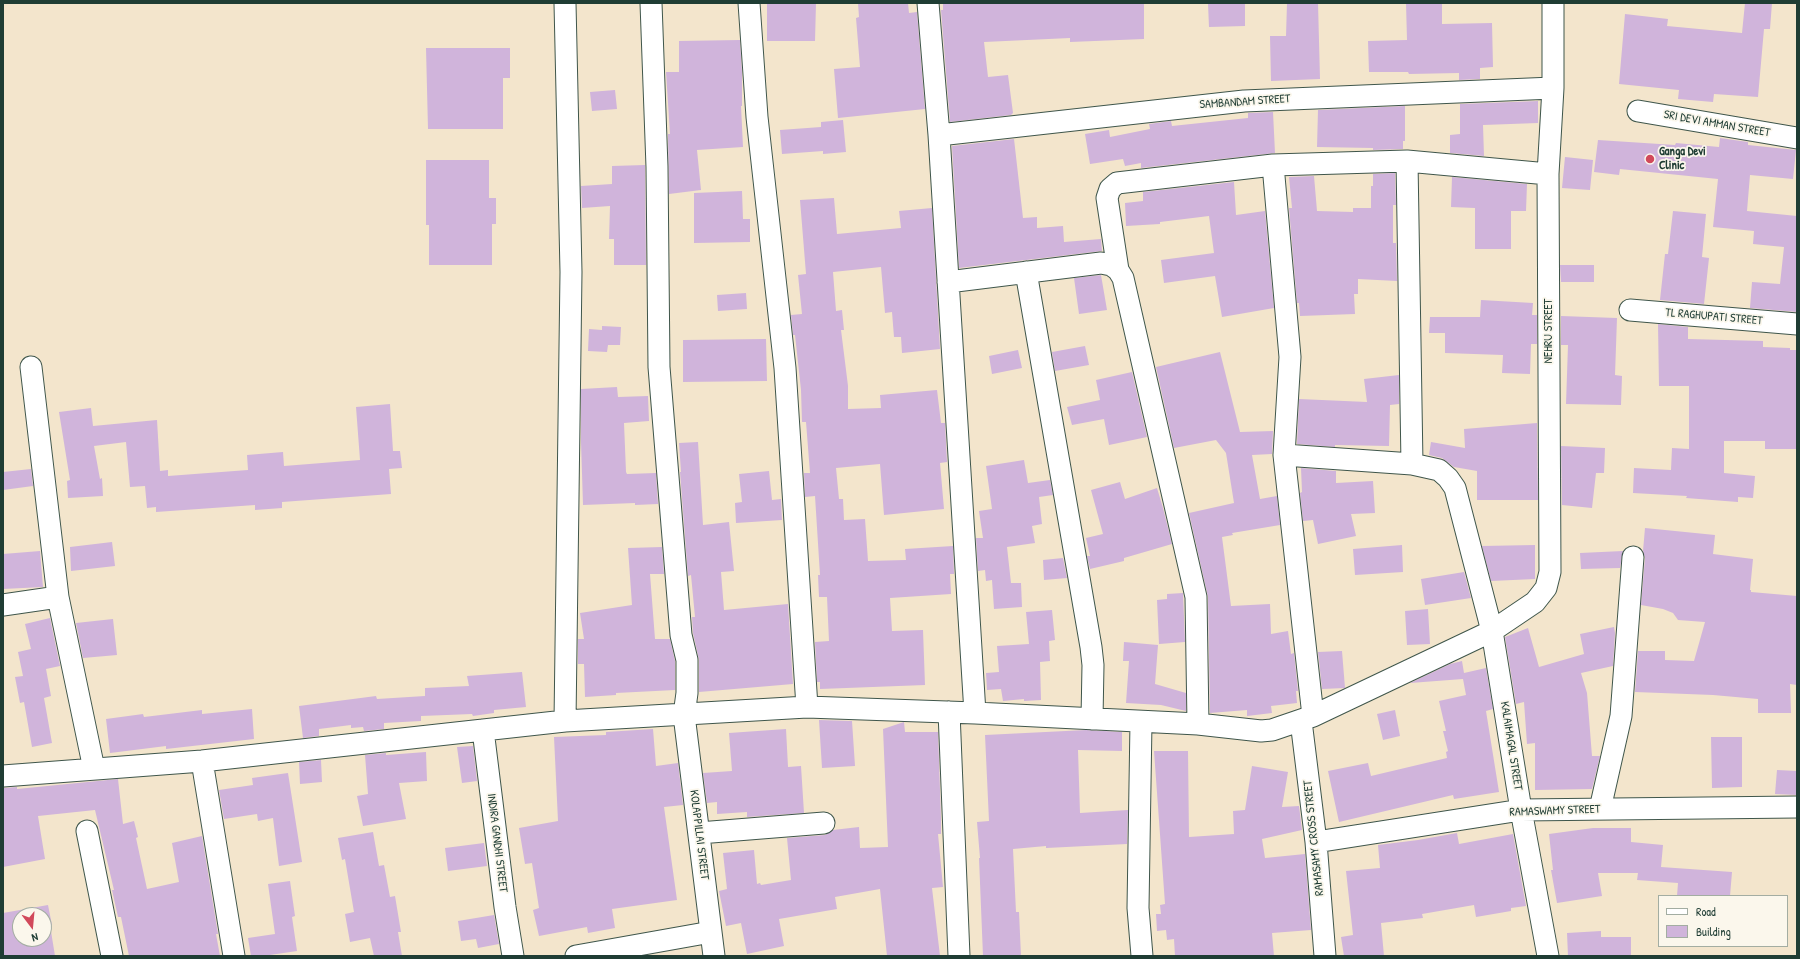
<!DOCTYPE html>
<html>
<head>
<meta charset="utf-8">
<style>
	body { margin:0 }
	#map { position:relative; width:1800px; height:959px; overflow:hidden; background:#f3e5cc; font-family:"Patrick Hand",sans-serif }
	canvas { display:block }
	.frame { position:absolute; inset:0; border:4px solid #1f3d34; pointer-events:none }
	.legend { position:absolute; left:1658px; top:895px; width:130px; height:52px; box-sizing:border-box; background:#fbf7ec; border:1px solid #a3ada2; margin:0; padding:5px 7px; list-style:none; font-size:12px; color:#1f3d34 }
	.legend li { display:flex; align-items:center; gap:8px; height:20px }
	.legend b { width:20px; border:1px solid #a3ada2 }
	.north { position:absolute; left:12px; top:907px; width:40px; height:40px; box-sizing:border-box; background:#fbf7ec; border:1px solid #a3ada2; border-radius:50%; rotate:164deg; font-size:11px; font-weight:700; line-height:16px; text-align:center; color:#1f3d34 }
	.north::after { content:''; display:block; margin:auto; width:14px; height:18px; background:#d1495b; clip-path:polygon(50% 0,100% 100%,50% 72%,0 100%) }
</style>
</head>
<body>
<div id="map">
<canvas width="1800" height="959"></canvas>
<div class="frame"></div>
<ul class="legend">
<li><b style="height:5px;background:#fff"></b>Road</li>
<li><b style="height:11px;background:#d0b4db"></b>Building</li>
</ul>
<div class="north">N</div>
</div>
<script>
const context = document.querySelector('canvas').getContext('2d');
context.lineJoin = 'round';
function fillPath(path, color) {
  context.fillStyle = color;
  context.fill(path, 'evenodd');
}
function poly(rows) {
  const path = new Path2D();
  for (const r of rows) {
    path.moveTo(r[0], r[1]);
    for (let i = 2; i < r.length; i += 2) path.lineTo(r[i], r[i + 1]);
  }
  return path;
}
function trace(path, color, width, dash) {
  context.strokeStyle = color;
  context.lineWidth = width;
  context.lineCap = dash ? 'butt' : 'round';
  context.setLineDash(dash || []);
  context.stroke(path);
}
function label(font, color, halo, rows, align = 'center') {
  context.font = font + ' "Patrick Hand",sans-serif';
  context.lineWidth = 3.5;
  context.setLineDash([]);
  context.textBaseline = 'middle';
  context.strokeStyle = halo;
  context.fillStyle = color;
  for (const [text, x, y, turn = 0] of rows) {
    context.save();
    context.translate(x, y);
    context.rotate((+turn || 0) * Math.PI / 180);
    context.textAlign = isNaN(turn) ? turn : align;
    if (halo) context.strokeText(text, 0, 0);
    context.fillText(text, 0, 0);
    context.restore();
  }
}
const building = poly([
	[767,3,816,3,815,41,767,41],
	[858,3,908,3,909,13,917,12,925,109,838,118,834,69,860,67,856,18,859,17],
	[943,3,1144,3,1144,39,1070,42,1070,38,984,42,988,77,1008,75,1013,113,1011,115,950,122,941,10,943,10],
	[1208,3,1245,3,1245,26,1209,27],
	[1287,3,1318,3,1320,79,1271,81,1270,36,1286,36],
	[1406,3,1442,3,1442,24,1492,23,1493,67,1480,68,1480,79,1459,80,1459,73,1409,74,1408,72,1369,72,1368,41,1407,40],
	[1745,3,1772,3,1770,29,1764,29,1758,97,1714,94,1713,102,1678,99,1679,90,1619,84,1625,14,1668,19,1667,26,1742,33],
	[740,40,742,72,742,106,741,106,743,147,697,150,701,190,669,194,668,134,670,134,666,72,679,72,679,41],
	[426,48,510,48,510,78,503,78,503,129,428,129],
	[615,90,617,109,592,111,590,92],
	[1538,101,1538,123,1483,125,1484,156,1450,153,1450,135,1460,134,1460,104],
	[1405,106,1405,141,1403,141,1403,149,1373,150,1373,148,1317,147,1318,110],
	[1273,112,1275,153,1141,168,1141,163,1125,166,1123,159,1090,164,1085,134,1109,130,1110,137,1150,129,1149,124,1171,121,1172,126,1248,118,1248,113],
	[843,120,846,152,823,154,823,151,782,154,780,130,821,127,821,122],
	[1720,138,1748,142,1748,145,1796,150,1793,179,1750,175,1747,211,1797,216,1797,312,1750,308,1752,282,1780,284,1784,247,1753,244,1754,231,1713,227,1718,179,1620,169,1619,175,1594,172,1598,140,1675,145,1676,143,1719,147],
	[1014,139,1023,218,1037,217,1037,228,1063,226,1064,242,1101,239,1102,251,959,268,952,146],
	[1565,157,1593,160,1590,190,1562,188],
	[426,160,489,160,489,198,496,198,496,224,492,224,492,265,429,265,429,225,426,225],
	[645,165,646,265,614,265,614,239,609,239,610,206,582,208,581,186,612,184,612,166],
	[1395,173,1396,205,1393,205,1393,243,1396,243,1397,281,1358,279,1358,294,1354,294,1355,314,1300,316,1299,303,1297,303,1289,208,1292,208,1289,177,1314,176,1317,211,1353,212,1353,208,1371,208,1371,186,1373,186,1373,174],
	[1452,177,1527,184,1526,211,1511,211,1511,249,1475,249,1475,208,1451,207],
	[1234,182,1236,215,1265,211,1274,308,1222,317,1215,276,1164,283,1161,260,1214,253,1209,216,1160,222,1160,224,1126,226,1125,203,1143,201,1143,192],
	[742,191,743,219,750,219,750,242,694,243,694,193],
	[834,198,837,234,901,228,899,211,932,208,940,349,902,353,901,337,894,337,892,312,885,313,881,267,833,272,836,311,842,310,844,330,841,330,848,386,848,409,881,408,880,395,937,390,941,423,945,423,947,462,940,463,944,509,884,515,880,464,836,468,839,499,843,499,844,520,865,519,868,561,906,560,905,549,953,546,954,574,950,574,951,594,890,598,892,631,923,630,925,685,820,689,820,682,817,682,815,642,829,641,827,597,819,597,818,575,820,575,815,496,805,497,804,473,810,473,806,422,802,422,801,390,795,335,793,335,791,315,802,314,798,275,806,274,800,200],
	[1673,211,1706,214,1702,257,1709,258,1704,304,1660,300,1665,254,1668,254],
	[1560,265,1594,265,1594,282,1561,282],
	[1101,275,1107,310,1079,314,1074,278],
	[746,293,747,309,718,311,717,295],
	[1481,300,1533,303,1532,315,1537,315,1537,344,1531,344,1530,374,1502,373,1503,355,1445,353,1445,333,1429,333,1430,317,1480,317],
	[1561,316,1617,318,1615,375,1622,376,1621,405,1566,404,1568,345,1561,345],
	[1658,324,1688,327,1688,339,1763,341,1763,347,1790,348,1790,350,1797,350,1797,449,1765,449,1765,441,1724,441,1724,473,1755,476,1753,498,1738,497,1738,502,1686,498,1687,496,1633,493,1634,468,1671,470,1672,448,1689,449,1689,386,1659,386],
	[602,326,621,327,620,345,608,345,607,352,588,351,589,329,602,330],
	[766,339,767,381,683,382,683,340],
	[1085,346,1089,365,1055,371,1052,352],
	[1018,350,1022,368,992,374,989,356],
	[1220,352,1240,432,1273,431,1272,454,1252,455,1260,499,1277,496,1280,525,1232,533,1233,535,1222,537,1231,606,1270,604,1271,634,1288,631,1291,654,1294,653,1298,691,1296,691,1297,703,1271,706,1272,713,1247,716,1247,710,1210,713,1208,597,1189,513,1234,503,1226,453,1216,440,1174,448,1156,367],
	[1132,372,1147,437,1109,445,1104,419,1072,425,1067,407,1100,400,1096,380],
	[1399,375,1399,404,1390,405,1389,446,1335,445,1335,447,1297,444,1299,399,1367,402,1364,379],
	[617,387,618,397,648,396,649,421,624,423,626,472,627,474,656,473,658,504,635,505,635,503,583,505,581,442,581,389],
	[390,404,393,451,400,451,402,468,389,469,391,494,282,502,282,508,255,510,255,505,156,512,156,507,147,508,145,486,130,487,126,442,94,446,100,479,102,478,103,496,68,498,67,481,70,480,59,412,91,408,93,426,157,420,160,471,168,470,168,476,248,470,247,455,283,452,284,466,360,460,356,407],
	[1537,423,1538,500,1477,500,1477,471,1454,467,1442,458,1429,455,1431,442,1465,448,1464,429],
	[698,442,703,525,729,522,734,571,721,572,724,610,788,604,793,684,699,692,699,660,693,633,692,617,695,617,691,575,688,576,680,472,681,472,679,443],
	[1561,446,1605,448,1604,473,1596,473,1592,508,1562,505],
	[1024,460,1028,483,1050,480,1053,495,1039,497,1042,524,1032,526,1035,543,1007,547,1011,583,1021,583,1022,607,994,609,992,580,986,581,985,570,978,571,976,538,983,538,979,511,992,509,986,466],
	[1301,468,1336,471,1336,483,1373,481,1375,513,1351,514,1356,536,1318,544,1313,520,1303,521,1300,493,1302,492],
	[31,469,33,486,3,490,3,472],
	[769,471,772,500,781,499,782,520,736,523,735,503,742,502,739,474],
	[1120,482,1125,499,1157,488,1163,508,1172,544,1124,558,1124,561,1090,569,1087,556,1090,556,1086,538,1103,534,1091,490],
	[1645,528,1715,535,1713,554,1753,559,1750,590,1751,590,1751,592,1797,596,1797,685,1790,684,1791,713,1758,713,1758,699,1713,695,1635,692,1638,651,1665,651,1665,660,1694,661,1705,622,1678,620,1673,613,1663,609,1641,605,1645,558,1643,551],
	[112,542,115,566,71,571,70,547],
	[1402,545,1403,572,1355,575,1353,549],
	[1535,545,1535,579,1491,581,1482,546],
	[662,547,664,574,650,574,655,639,670,639,675,661,675,690,616,693,616,695,585,697,584,664,578,664,578,639,584,639,580,613,632,605,628,548],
	[40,551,43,587,3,589,3,554],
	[1623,551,1620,568,1581,569,1580,553],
	[1063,558,1067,578,1044,580,1043,560],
	[1464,572,1471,598,1425,605,1421,579],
	[1183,593,1185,642,1159,644,1157,600,1167,599,1167,594],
	[1428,609,1430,644,1407,645,1405,611],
	[1052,610,1055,640,1049,641,1050,661,1040,662,1041,700,1024,701,1024,699,1003,701,1001,689,987,690,986,673,999,672,997,646,1029,644,1026,612],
	[50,618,60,666,46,669,51,696,44,698,52,743,32,747,24,702,20,703,15,677,23,676,18,652,31,649,25,624],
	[113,619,117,655,83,658,76,623],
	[1614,627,1615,633,1613,666,1581,673,1587,693,1592,756,1600,756,1592,789,1535,790,1535,743,1527,744,1524,702,1516,704,1505,637,1528,628,1539,667,1584,654,1580,634],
	[1124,642,1158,645,1155,684,1186,693,1186,711,1161,705,1126,703,1129,661,1123,661],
	[1342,651,1345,688,1322,689,1318,652],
	[1462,661,1464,673,1486,668,1493,709,1486,711,1499,792,1454,799,1453,795,1339,822,1328,771,1368,763,1371,776,1447,758,1446,752,1448,751,1443,731,1446,731,1439,701,1466,695,1463,679,1410,683,1450,664],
	[522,672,526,707,494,710,494,713,473,716,472,714,421,716,421,721,384,723,384,729,364,731,363,727,351,728,351,725,319,729,319,736,303,738,299,706,376,696,377,699,425,696,425,688,469,686,467,676],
	[252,709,254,739,166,749,166,746,110,753,106,719,143,714,144,717,202,710,202,714],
	[1395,710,1400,736,1383,740,1377,714],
	[819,720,852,721,855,766,822,768],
	[904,722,905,732,938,732,941,819,941,834,938,834,943,887,932,888,940,956,887,956,880,889,835,897,837,909,779,919,784,946,747,954,741,923,726,926,719,891,727,889,723,853,754,850,757,884,760,883,761,885,791,880,787,838,825,835,833,830,859,827,860,848,888,847,883,729],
	[653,729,656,766,678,763,683,805,664,807,677,900,612,909,615,928,588,933,587,927,539,936,533,910,539,908,532,863,525,864,519,828,558,821,554,737,606,735,606,732],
	[786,729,788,767,801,766,804,813,747,817,747,812,717,814,717,802,707,803,703,773,732,771,729,733],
	[1086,730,1122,732,1122,751,1078,750,1080,813,1128,810,1127,844,1046,848,1046,846,1013,849,1016,912,1019,912,1021,956,983,956,979,858,980,858,977,822,989,821,985,735],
	[1711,737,1742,737,1742,787,1712,788],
	[473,746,477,781,462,783,457,747],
	[1154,751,1188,751,1189,837,1234,834,1233,811,1245,810,1252,766,1288,772,1282,807,1299,806,1302,830,1262,839,1265,858,1305,854,1311,930,1272,933,1274,956,1175,956,1174,939,1167,940,1166,930,1157,931,1156,914,1161,914,1160,905,1165,904],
	[426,752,427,781,399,783,406,819,363,826,357,796,368,794,365,755,386,753,386,755],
	[321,760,322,782,300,784,299,762],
	[1777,770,1797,771,1797,795,1775,794],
	[288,773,302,862,279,866,273,818,258,821,257,814,224,819,219,790,253,785,252,778],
	[118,779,123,824,134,821,138,837,136,838,147,889,179,882,172,843,202,836,218,934,216,934,220,956,129,956,121,917,118,917,112,890,114,890,95,810,38,816,45,859,3,867,3,788,17,787,17,789],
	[1593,828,1631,828,1631,842,1663,845,1661,867,1732,872,1730,896,1677,896,1678,883,1637,880,1638,873,1598,873,1602,896,1557,903,1551,870,1553,870,1549,834],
	[373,832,379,866,384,865,390,897,395,896,401,932,398,932,402,956,374,956,370,938,350,942,345,914,354,912,345,859,342,860,338,838],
	[1457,833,1459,844,1513,834,1526,906,1511,908,1511,911,1476,917,1474,905,1422,914,1423,918,1381,923,1384,956,1344,956,1341,937,1353,935,1346,871,1380,868,1378,845,1418,840],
	[484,843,487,866,448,871,445,848],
	[290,881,295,916,292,917,297,951,263,956,251,956,248,938,275,934,268,884],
	[48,905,52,925,50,925,55,956,3,956,3,913],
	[20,915,44,915,44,939,20,939],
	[494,915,499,944,478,948,476,939,461,941,458,921],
	[1601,931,1601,937,1631,937,1631,956,1568,956,1567,933]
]);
const street = poly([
	[651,3,657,167,659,367,681,635,687,660,687,693,684,715,714,956],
	[749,3,757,117,785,368,807,707],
	[928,3,939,135,975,713],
	[1638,111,1797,138],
	[939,135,1244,101,1553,88],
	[1273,165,1290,357,1284,455,1313,716],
	[1118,270,1107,198,1110,189,1117,183,1273,165,1407,161,1548,174],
	[1026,272,1091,647,1093,665,1092,719],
	[948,282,1101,263,1111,265,1118,270,1123,278,1196,597,1198,724],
	[1630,310,1797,324],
	[31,367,58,597,94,769],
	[1284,455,1412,464,1407,161],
	[1412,464,1439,470,1448,478,1455,488,1492,631,1521,810,1548,956],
	[3,605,58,597],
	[949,712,959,956],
	[565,721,571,272,565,3],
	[1301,721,1316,842,1325,956],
	[1141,722,1138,908,1142,956],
	[483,730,505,907,513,956],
	[202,761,234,956],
	[3,776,202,761,565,721,807,707,975,713,1198,724,1261,731,1272,730,1313,716,1492,631,1535,602,1546,588,1550,572,1548,174,1553,88,1553,3],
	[1600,809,1621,716,1633,557],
	[87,831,112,956],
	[699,833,824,823],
	[1316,842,1521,810,1797,807],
	[576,956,711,932]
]);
const markers = [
	[1650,159,5,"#d1495b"]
];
const streetNames = [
	["SAMBANDAM STREET",1245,102,-4],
	["SRI DEVI AMMAN STREET",1717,124,10],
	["TL RAGHUPATI STREET",1714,317,5],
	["NEHRU STREET",1549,331,-90],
	["KALAIMAGAL STREET",1511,746,81],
	["RAMASWAMY STREET",1555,811,-2],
	["KOLAPPILLAI STREET",699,835,83],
	["RAMASAMY CROSS STREET",1314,838,-96],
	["INDIRA GANDHI STREET",497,843,83]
];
const poiNames = [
	["Ganga Devi",1659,152],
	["Clinic",1659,166]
];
fillPath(building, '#d0b4db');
trace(street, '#3f564b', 23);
trace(street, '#fff', 21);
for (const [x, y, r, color] of markers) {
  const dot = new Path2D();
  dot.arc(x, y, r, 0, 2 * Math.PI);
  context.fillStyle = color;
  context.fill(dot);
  trace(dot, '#fbf7ec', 1.5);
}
label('12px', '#1f3d34', '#fbf7ec', streetNames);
label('bold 12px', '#1f3d34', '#fbf7ec', poiNames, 'left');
</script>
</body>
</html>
